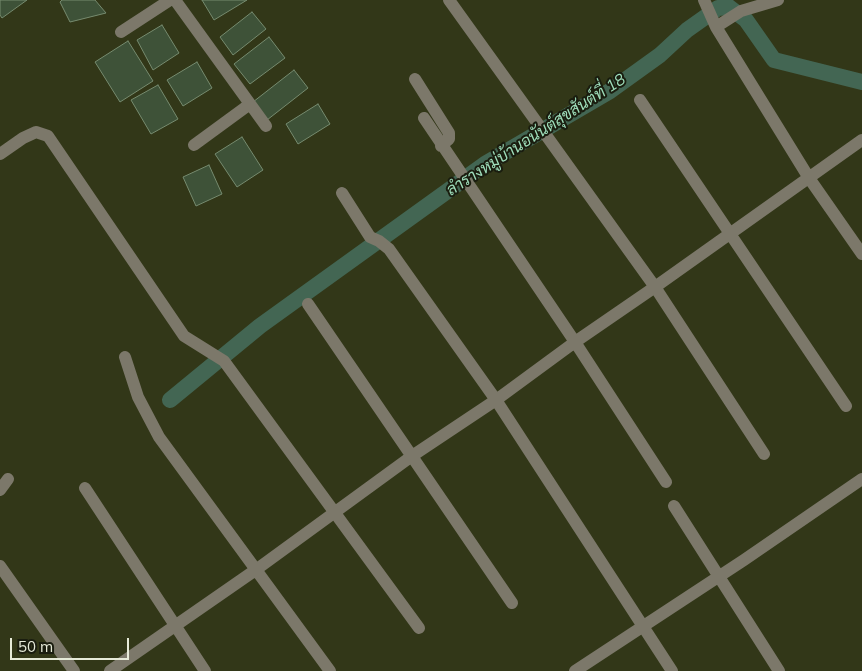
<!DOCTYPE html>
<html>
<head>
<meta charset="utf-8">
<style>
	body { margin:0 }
	#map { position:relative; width:862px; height:671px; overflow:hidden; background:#323718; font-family:Mulish,sans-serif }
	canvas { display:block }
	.scale { position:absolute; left:10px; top:638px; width:119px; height:22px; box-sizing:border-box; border:2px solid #e6ead8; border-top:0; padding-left:6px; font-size:15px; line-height:18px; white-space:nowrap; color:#e6ead8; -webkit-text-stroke:4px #1a1d0f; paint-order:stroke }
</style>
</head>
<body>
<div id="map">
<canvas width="862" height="671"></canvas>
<div class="scale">50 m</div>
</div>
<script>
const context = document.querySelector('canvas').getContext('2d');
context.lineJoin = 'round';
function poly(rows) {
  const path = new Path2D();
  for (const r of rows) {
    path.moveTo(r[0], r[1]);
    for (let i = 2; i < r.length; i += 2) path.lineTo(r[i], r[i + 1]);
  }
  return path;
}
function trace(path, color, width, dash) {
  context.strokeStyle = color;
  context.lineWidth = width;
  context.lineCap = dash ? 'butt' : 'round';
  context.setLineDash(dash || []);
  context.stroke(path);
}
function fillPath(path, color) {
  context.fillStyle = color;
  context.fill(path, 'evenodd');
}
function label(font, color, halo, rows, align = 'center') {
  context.font = font + ' Mulish,Sarabun,sans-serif';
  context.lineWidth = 4;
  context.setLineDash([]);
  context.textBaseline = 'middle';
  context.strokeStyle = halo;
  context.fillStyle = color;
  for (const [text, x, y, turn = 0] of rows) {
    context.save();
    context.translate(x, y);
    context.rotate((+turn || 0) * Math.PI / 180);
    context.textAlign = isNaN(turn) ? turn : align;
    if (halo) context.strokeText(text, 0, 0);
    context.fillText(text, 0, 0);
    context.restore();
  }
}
const canal = poly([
	[170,400,260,326,485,164,610,91,660,55,687,30,718,8,729,7,746,20,774,60,862,82]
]);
const building = poly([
	[0,0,27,0,2,18,0,15,0,0],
	[62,0,95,0,106,13,70,22,60,2,62,0],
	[202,0,247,0,214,20,202,0],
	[252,12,266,29,233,55,220,37,252,12],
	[162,25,179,53,153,70,137,40,162,25],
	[269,37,285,58,250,84,234,64,269,37],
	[128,41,153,81,120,102,95,62,128,41],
	[197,62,212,88,183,106,167,80,197,62],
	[294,70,308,88,267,120,253,102,294,70],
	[158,85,178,119,151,134,131,100,158,85],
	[318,104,330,124,298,144,286,124,318,104],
	[242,137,263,170,237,187,215,154,242,137],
	[209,165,222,194,196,206,183,177,209,165]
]);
const minor = poly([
	[175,0,266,126],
	[449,0,655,287,764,454],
	[704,0,716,27,809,178,862,254],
	[716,27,741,11,778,0],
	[121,32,170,0],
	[415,79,449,133,449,139,441,146],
	[640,100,846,406],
	[424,118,575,342,666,482],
	[194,145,250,104],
	[0,154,23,138,36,132,48,136,184,336,224,361,419,628],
	[342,193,370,237,379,241,389,249,496,400,672,671],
	[308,304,512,603],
	[125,357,138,397,159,437,330,671],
	[85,488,205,671],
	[0,490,8,479],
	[674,506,779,671],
	[0,566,74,671],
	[110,671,257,569,412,456,496,400,575,342,655,287,862,140],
	[575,671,744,560,862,479]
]);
const waterNames = [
	["ลำรางหมู่บ้านอนันต์สุขสันต์ที่ 18",536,135,-33]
];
trace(canal, '#436653', 16);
fillPath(building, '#3e5238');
trace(building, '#768b6f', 1);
trace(minor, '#7c786a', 12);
label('italic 16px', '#9eddba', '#1a1d0f', waterNames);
</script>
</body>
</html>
